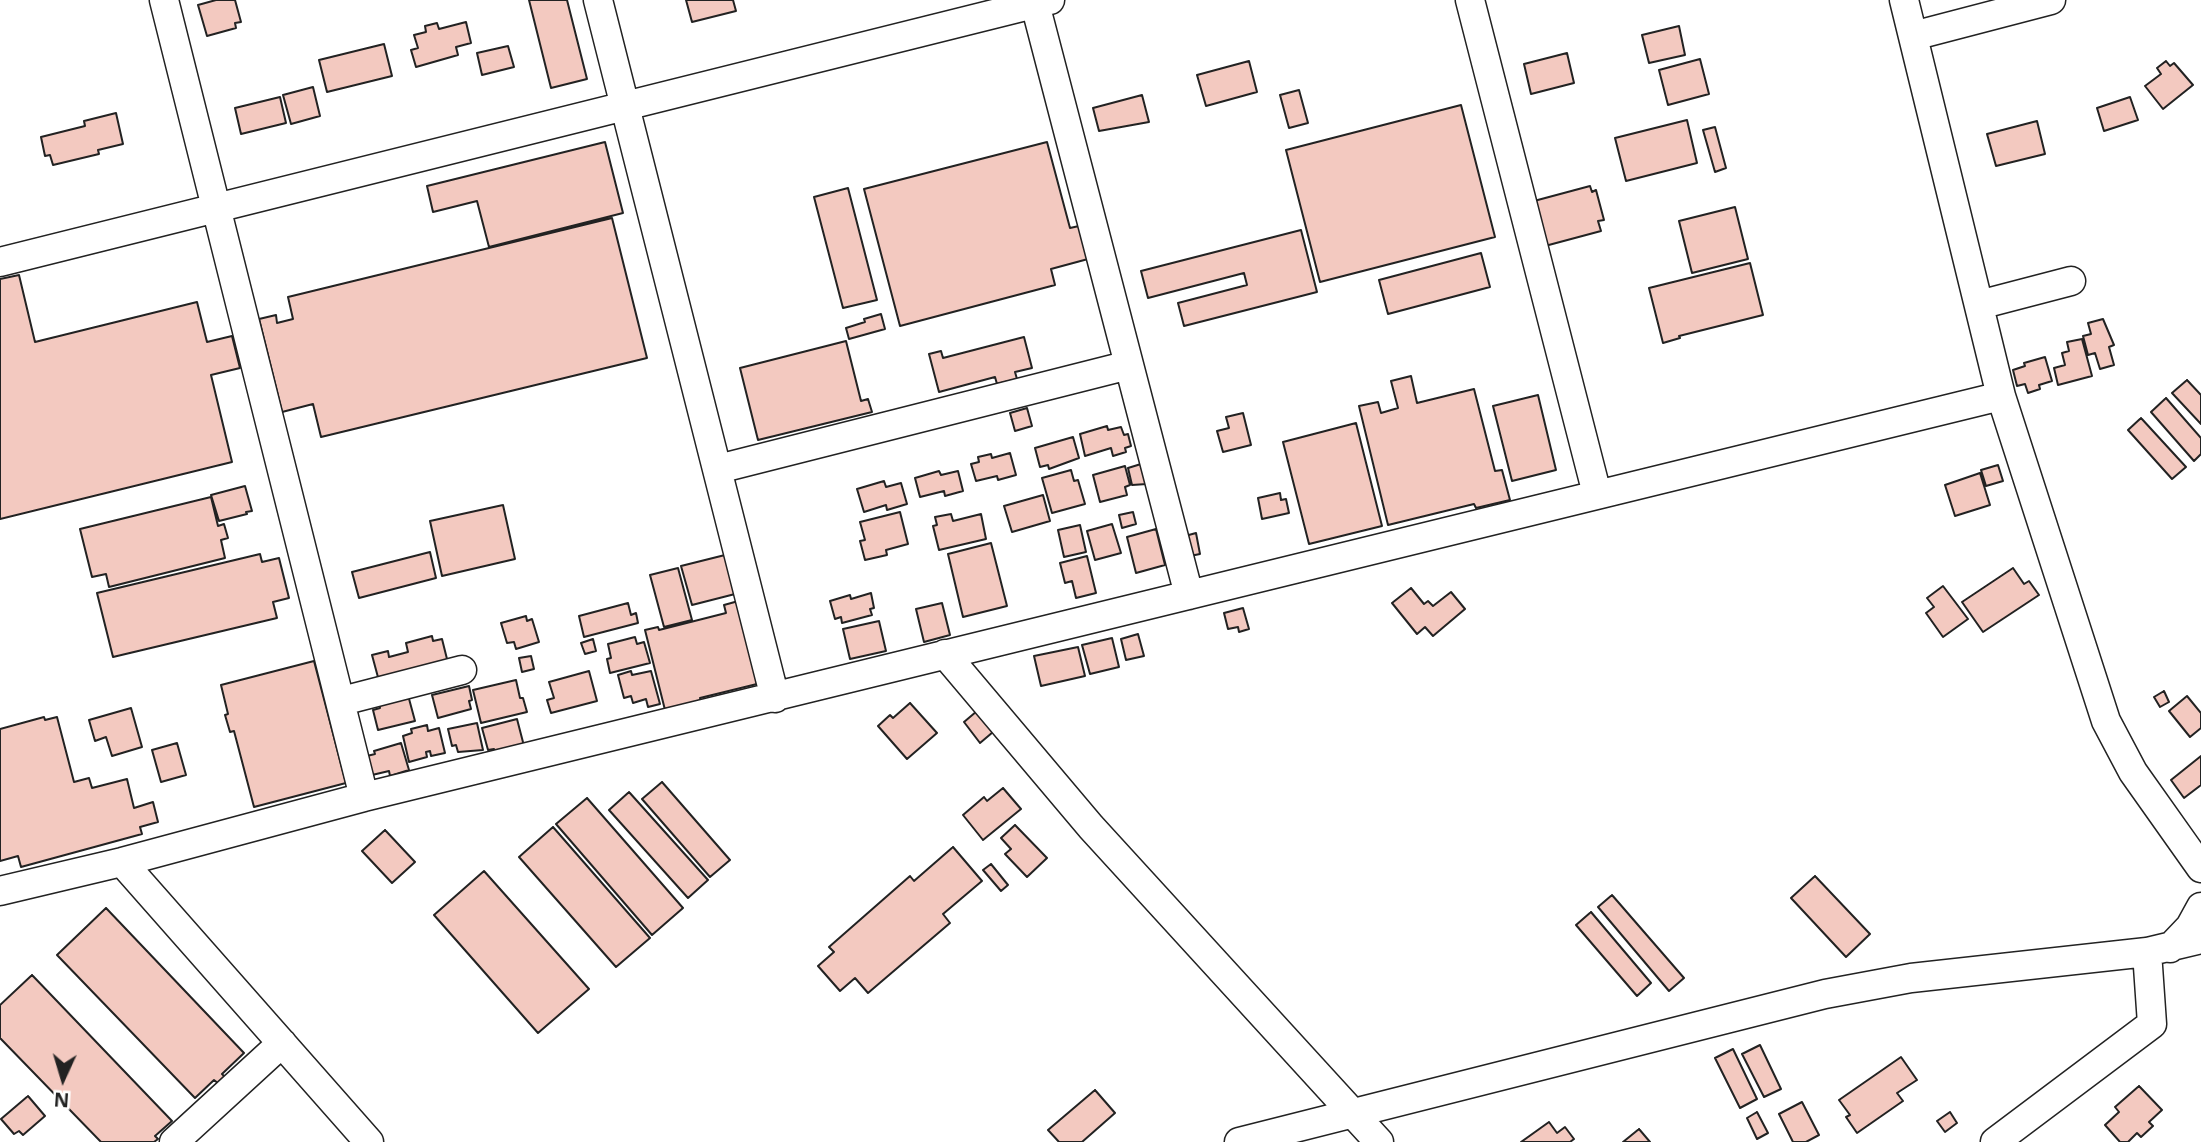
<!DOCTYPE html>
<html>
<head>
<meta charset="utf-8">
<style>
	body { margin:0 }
	#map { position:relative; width:2201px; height:1142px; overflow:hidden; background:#fff; font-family:"Noto Sans",sans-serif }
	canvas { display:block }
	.north { position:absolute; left:28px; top:1044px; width:70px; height:70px; -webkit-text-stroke:5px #fff; paint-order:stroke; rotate:184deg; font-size:19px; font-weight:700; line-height:28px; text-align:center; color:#222 }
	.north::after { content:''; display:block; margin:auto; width:24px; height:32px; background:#222; clip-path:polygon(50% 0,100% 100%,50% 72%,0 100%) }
</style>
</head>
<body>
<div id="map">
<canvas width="2201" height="1142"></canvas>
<div class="north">N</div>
</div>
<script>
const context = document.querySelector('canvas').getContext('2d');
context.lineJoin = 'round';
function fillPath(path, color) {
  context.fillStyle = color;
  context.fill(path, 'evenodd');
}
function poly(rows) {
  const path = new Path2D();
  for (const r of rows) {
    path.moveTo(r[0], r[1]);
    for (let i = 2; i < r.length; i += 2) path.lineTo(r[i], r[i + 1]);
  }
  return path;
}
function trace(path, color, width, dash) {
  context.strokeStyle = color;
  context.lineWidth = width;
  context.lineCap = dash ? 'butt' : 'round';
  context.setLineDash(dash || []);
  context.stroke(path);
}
const building = poly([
	[216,0,235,0,241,22,235,23,236,28,207,36,198,5,216,0],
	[529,0,567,0,587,79,551,88,529,0],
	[686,0,733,0,736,11,692,22,686,0],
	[466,22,471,43,456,47,458,55,416,67,411,50,418,48,414,35,426,32,425,26,437,23,439,29,466,22],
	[1679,26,1685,55,1649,63,1642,35,1679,26],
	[384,44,392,76,327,92,319,60,384,44],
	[508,46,514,67,482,75,477,53,508,46],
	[1567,53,1574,83,1531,94,1524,64,1567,53],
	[1700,59,1709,94,1668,105,1659,70,1700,59],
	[1249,61,1257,92,1206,106,1197,75,1249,61],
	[2166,61,2170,66,2174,63,2193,85,2163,109,2145,86,2161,74,2157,68,2166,61],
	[313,87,320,116,291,124,283,95,313,87],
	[1299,90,1308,123,1289,128,1280,95,1299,90],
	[1142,95,1149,122,1099,131,1093,108,1142,95],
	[280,97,286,123,241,134,235,108,280,97],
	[2130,97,2138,120,2104,131,2097,108,2130,97],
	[1461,105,1495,237,1320,282,1286,150,1461,105],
	[116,113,123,144,98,150,99,154,53,165,50,155,45,156,41,137,85,126,84,121,116,113],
	[1687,120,1697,163,1626,181,1615,138,1687,120],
	[2037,121,2045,154,1996,166,1987,134,2037,121],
	[1715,127,1726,168,1715,172,1703,130,1715,127],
	[605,142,623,213,489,247,477,201,433,212,427,186,605,142],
	[1047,142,1070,228,1079,226,1088,259,1051,269,1055,285,900,326,864,189,1047,142],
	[1590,186,1592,192,1596,190,1604,220,1598,221,1601,231,1545,246,1534,201,1590,186],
	[848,188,877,300,843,308,814,197,848,188],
	[1735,207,1748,259,1692,273,1679,221,1735,207],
	[612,218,647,358,321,437,313,404,282,412,259,319,276,315,277,323,293,319,288,297,612,218],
	[1301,230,1317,292,1184,326,1178,303,1247,285,1244,273,1148,298,1141,271,1301,230],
	[1481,253,1490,287,1388,314,1379,280,1481,253],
	[1750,263,1763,315,1679,336,1680,338,1663,343,1649,288,1750,263],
	[19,275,35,342,197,302,207,342,232,336,240,368,211,375,232,462,0,519,0,279,19,275],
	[881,314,885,329,849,339,846,328,865,322,864,319,881,314],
	[2103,319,2114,345,2109,347,2114,365,2100,369,2095,353,2088,355,2083,336,2091,334,2088,323,2103,319],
	[1024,337,1032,368,1015,372,1017,379,997,384,995,377,939,392,929,354,941,351,943,358,1024,337],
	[2082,339,2092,376,2058,385,2054,368,2065,365,2062,353,2069,351,2067,342,2082,339],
	[846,341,861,401,868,399,872,412,758,440,740,368,846,341],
	[2045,357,2052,381,2039,385,2040,389,2028,393,2025,384,2017,386,2013,370,2025,366,2024,363,2045,357],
	[1411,376,1417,403,1474,389,1495,471,1502,470,1510,500,1476,508,1474,504,1388,525,1359,406,1378,402,1381,413,1398,408,1391,381,1411,376],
	[2187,380,2201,395,2201,424,2172,393,2187,380],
	[1538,395,1556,470,1512,481,1493,406,1538,395],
	[2166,398,2201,438,2201,454,2194,461,2151,412,2166,398],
	[1027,408,1032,426,1015,431,1010,413,1027,408],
	[1243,413,1251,445,1223,452,1217,431,1229,428,1226,417,1243,413],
	[2141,418,2186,467,2172,479,2128,430,2141,418],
	[1356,423,1382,526,1309,544,1283,442,1356,423],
	[1107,426,1108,430,1121,427,1124,435,1128,434,1131,446,1125,448,1126,452,1113,456,1111,448,1085,456,1080,434,1107,426],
	[1073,437,1079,458,1049,469,1048,465,1040,467,1035,448,1073,437],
	[1010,453,1016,475,998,480,997,476,976,481,971,464,979,462,978,457,991,454,992,458,1010,453],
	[1141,464,1147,484,1132,485,1128,468,1141,464],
	[1998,465,2003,481,1986,486,1981,470,1998,465],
	[1125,466,1130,485,1125,487,1127,495,1100,502,1093,475,1125,466],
	[1071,470,1074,481,1078,480,1085,504,1052,513,1042,478,1071,470],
	[939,471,941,475,958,471,963,491,945,496,944,491,920,497,915,478,939,471],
	[1980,473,1990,505,1955,516,1945,485,1980,473],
	[884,481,886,487,901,483,907,504,887,510,886,505,864,512,857,489,884,481],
	[245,486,252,511,246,512,247,514,219,521,211,495,245,486],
	[1280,493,1281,500,1286,499,1289,513,1262,519,1258,498,1280,493],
	[1043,495,1050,521,1012,532,1004,506,1043,495],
	[211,497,218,526,224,524,228,538,221,540,225,558,109,587,106,574,92,577,80,529,211,497],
	[503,505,515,559,442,576,430,521,503,505],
	[900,512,908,544,886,550,887,555,865,560,860,541,865,540,860,522,900,512],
	[1133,512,1136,524,1122,528,1119,515,1133,512],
	[951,514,953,521,981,514,986,539,939,550,933,526,937,525,935,517,951,514],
	[1112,524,1121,553,1095,560,1087,531,1112,524],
	[1080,525,1086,552,1064,557,1058,530,1080,525],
	[1156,529,1165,565,1136,573,1127,537,1156,529],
	[1196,533,1200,554,1190,556,1185,536,1196,533],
	[991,543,1007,606,963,617,948,554,991,543],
	[430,552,436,578,359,598,352,572,430,552],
	[260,554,262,562,279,558,289,598,273,602,277,618,113,657,97,593,260,554],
	[729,554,739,593,692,605,681,566,729,554],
	[1087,556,1096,593,1076,598,1072,581,1065,583,1060,563,1087,556],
	[678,568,692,620,664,627,650,575,678,568],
	[2013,568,2024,584,2029,581,2039,595,1983,632,1962,602,2013,568],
	[1943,586,1968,619,1943,637,1926,613,1934,607,1927,598,1943,586],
	[1411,588,1424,604,1428,601,1433,606,1451,592,1465,609,1433,636,1425,627,1417,634,1392,603,1411,588],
	[871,593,874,608,870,609,872,615,842,623,841,617,835,619,830,601,850,595,851,599,871,593],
	[742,600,757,684,700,698,701,701,665,710,645,630,658,627,659,630,726,613,724,605,742,600],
	[628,603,631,615,636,613,638,623,584,637,579,616,628,603],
	[942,603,950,635,924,642,916,609,942,603],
	[1243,608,1249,629,1239,632,1238,627,1228,629,1224,613,1243,608],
	[526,616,527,621,532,619,539,642,516,649,514,642,507,643,501,623,526,616],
	[879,621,886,651,850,659,843,629,879,621],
	[1138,634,1144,656,1126,660,1121,639,1138,634],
	[432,636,433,641,442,639,448,663,379,681,372,655,388,651,389,657,408,652,406,643,432,636],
	[635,637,637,644,644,642,650,663,610,673,607,659,611,658,608,644,635,637],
	[1112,638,1119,667,1090,674,1082,645,1112,638],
	[593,639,596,651,585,654,581,643,593,639],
	[1078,647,1085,676,1041,686,1034,656,1078,647],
	[531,656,534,669,522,672,519,658,531,656],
	[314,661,346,783,254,807,234,731,230,732,225,715,228,714,221,685,314,661],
	[589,671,597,701,551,713,547,700,554,698,549,682,589,671],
	[631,671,632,675,651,671,660,704,648,707,646,699,633,703,631,696,624,698,618,675,631,671],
	[516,680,520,698,523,698,527,712,481,723,473,690,516,680],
	[469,686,472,700,469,701,471,709,438,718,432,695,469,686],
	[2164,691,2169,702,2160,707,2154,697,2164,691],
	[408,695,415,721,378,730,373,710,380,708,379,702,408,695],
	[2187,696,2201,713,2201,728,2190,737,2169,711,2187,696],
	[910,703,937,733,907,759,878,726,890,715,893,718,910,703],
	[131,708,142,747,112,756,106,737,95,741,89,720,131,708],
	[977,711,993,732,980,743,964,722,977,711],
	[44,717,45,720,57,717,74,782,89,778,92,788,127,779,134,808,153,802,158,822,140,827,142,834,21,867,18,856,0,861,0,729,44,717],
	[517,719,524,746,495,753,494,749,488,750,482,728,517,719],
	[477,723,483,750,458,752,456,745,452,746,448,729,477,723],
	[427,725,428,731,439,728,445,753,431,756,430,751,426,752,427,757,409,762,403,736,412,733,411,729,427,725],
	[177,743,186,775,161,782,152,750,177,743],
	[401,743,409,770,390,776,389,771,372,775,367,756,375,754,374,751,401,743],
	[2201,756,2201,785,2184,798,2171,780,2201,756],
	[662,782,730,860,710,877,642,799,662,782],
	[1003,788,1021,809,983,840,963,815,984,797,987,801,1003,788],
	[629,792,708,880,688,898,609,810,629,792],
	[587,798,683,908,652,935,556,824,587,798],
	[1015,825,1047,858,1027,877,1005,854,1011,849,1001,838,1015,825],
	[553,827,650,938,616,967,519,857,553,827],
	[385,830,415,862,392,883,362,851,385,830],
	[953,847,982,881,943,914,950,923,868,993,855,978,840,991,818,966,834,952,829,947,910,876,914,881,953,847],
	[991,864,1008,885,1001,891,983,870,991,864],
	[484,871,589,989,538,1033,434,915,484,871],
	[1815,876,1870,934,1846,957,1791,898,1815,876],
	[1612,895,1684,978,1669,991,1598,907,1612,895],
	[106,908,244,1053,222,1074,225,1077,219,1084,214,1080,195,1098,57,955,106,908],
	[1591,912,1651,983,1637,996,1576,925,1591,912],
	[32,975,172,1121,155,1136,158,1139,154,1142,101,1142,0,1038,0,1005,32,975],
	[1760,1045,1781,1089,1764,1097,1742,1054,1760,1045],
	[1733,1049,1757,1099,1740,1108,1715,1058,1733,1049],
	[1901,1057,1917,1080,1897,1093,1903,1101,1857,1133,1846,1117,1850,1115,1839,1100,1901,1057],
	[2139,1086,2162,1110,2149,1122,2153,1126,2141,1137,2137,1133,2128,1142,2120,1142,2105,1125,2119,1112,2115,1107,2139,1086],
	[1095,1090,1115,1113,1082,1142,1059,1142,1048,1130,1095,1090],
	[28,1096,45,1116,23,1135,19,1131,14,1134,1,1119,28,1096],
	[1802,1102,1819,1135,1806,1142,1793,1142,1779,1114,1802,1102],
	[1757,1112,1768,1133,1757,1139,1747,1118,1757,1112],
	[1950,1112,1957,1123,1945,1132,1937,1121,1950,1112],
	[1549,1122,1557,1133,1565,1127,1574,1139,1570,1142,1521,1142,1549,1122],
	[1639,1129,1650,1142,1623,1142,1639,1129]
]);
const minor = poly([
	[164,0,364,797],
	[598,0,775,698],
	[1034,0,1189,595],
	[1470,0,1597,494],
	[1904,0,2001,396,2106,721,2133,772,2201,868],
	[1913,36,2051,0],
	[0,262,1050,0],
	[1979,305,2071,281],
	[718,469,1129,365],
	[945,654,1091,827,1379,1142],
	[342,701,462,670],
	[122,862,369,1142],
	[0,891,122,862,364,797,2001,396],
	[2170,948,2190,927,2201,907],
	[174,1142,282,1043],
	[1239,1142,1825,994,1911,978,2147,952,2201,939],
	[1995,1142,2152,1024,2147,952]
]);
fillPath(building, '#f3c9c0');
trace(building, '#222', 2);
trace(minor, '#222', 31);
trace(minor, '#fff', 28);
</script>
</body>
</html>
